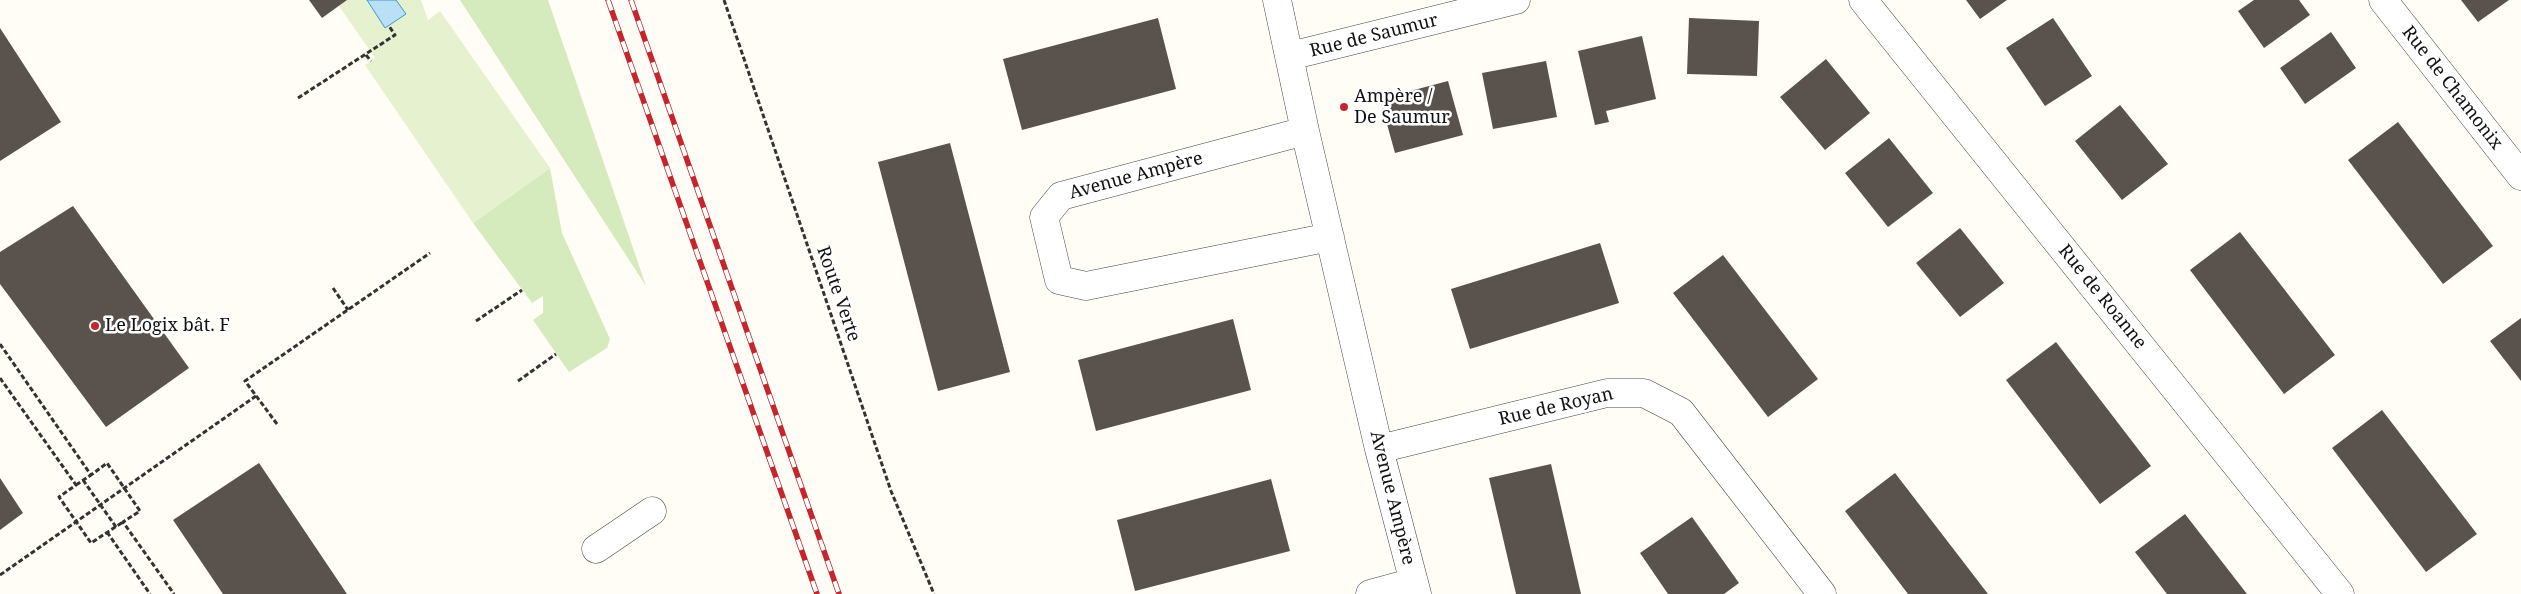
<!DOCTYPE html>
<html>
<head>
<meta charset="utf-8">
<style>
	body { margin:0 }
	canvas { display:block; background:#fffdf5 }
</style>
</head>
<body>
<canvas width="2521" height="594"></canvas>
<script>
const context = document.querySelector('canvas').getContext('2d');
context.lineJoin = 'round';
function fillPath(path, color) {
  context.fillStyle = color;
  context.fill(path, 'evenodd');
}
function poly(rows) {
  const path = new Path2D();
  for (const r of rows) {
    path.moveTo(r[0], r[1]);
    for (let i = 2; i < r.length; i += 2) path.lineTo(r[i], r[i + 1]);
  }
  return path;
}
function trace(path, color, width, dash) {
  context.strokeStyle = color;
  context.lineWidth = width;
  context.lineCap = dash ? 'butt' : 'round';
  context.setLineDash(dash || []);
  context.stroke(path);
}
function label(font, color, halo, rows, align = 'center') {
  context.font = font + ' "Noto Serif",serif';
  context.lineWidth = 5;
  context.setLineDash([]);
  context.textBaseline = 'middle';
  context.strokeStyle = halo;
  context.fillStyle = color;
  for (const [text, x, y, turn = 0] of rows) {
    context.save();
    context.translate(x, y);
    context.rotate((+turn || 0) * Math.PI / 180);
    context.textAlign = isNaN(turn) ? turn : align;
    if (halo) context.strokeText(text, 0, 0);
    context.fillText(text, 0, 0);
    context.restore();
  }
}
const green = poly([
	[460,0,548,0,646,286],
	[550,168,562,233,610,339,607,348,569,372,533,320,543,313,543,296,532,303,473,223]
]);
const pitch = poly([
	[309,0,421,0,428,20,440,11,550,168,473,223,365,65,375,58,339,6]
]);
const water = poly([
	[367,0,396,0,406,14,385,28,367,0]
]);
const building = poly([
	[309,0,347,0,322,18],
	[1966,0,2007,0,1980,19],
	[2254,0,2299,0,2310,15,2264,48,2238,11],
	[2461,0,2509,0,2478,22],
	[1158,18,1176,89,1022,130,1003,59],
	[1689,18,1759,21,1757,76,1687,74],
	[2053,18,2092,76,2045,106,2006,48],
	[0,28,61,122,0,161],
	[2331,32,2356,68,2305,104,2280,68],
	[1642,36,1656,99,1606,111,1609,122,1595,125,1578,51],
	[1826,59,1870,113,1825,150,1780,97],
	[1546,61,1557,117,1493,129,1482,73],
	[1448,81,1463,135,1395,153,1380,99],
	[2120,105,2168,164,2122,200,2075,141],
	[2398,122,2493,246,2443,284,2348,160],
	[1889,138,1933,193,1888,227,1845,173],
	[950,143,1010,372,938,391,878,162],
	[73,206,189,368,106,427,0,284,0,252],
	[1960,228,2004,283,1960,317,1916,263],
	[2240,232,2335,355,2284,394,2190,270],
	[1600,243,1619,303,1470,349,1451,289],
	[1723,255,1818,379,1768,417,1673,293],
	[2521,318,2521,381,2490,341],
	[1233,319,1251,390,1096,431,1078,360],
	[2056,342,2151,466,2100,504,2006,380],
	[2382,410,2477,534,2426,572,2332,448],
	[259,463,347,594,223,594,173,520],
	[1551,464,1581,594,1516,594,1489,478],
	[1895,473,1988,594,1908,594,1845,511],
	[0,478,23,513,0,530],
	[1271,479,1290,551,1135,591,1117,520],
	[2185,514,2247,594,2167,594,2135,552],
	[1692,517,1739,583,1724,594,1668,594,1640,553]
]);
const path = poly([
	[724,0,891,491,934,594],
	[366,55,371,61],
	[298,98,395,35,389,26],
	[333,288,348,310],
	[476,321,522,290],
	[0,344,91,475,107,463,140,511,123,522,174,594],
	[0,378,76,485,59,497,91,543,123,522],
	[518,381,556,354],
	[277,424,245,381,430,253],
	[83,480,116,527],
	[76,485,91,475],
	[107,532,150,594],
	[0,575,256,396]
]);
const minor = poly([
	[1277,0,1305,131,1379,449,1417,594],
	[1863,0,2340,594],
	[2383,0,2521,176],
	[1290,56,1516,0],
	[1305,131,1061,196,1044,217,1059,280,1086,286,1330,237],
	[1379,449,1607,393,1644,393,1681,412,1822,594],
	[596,549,652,511],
	[1370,594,1414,582]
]);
const rail = poly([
	[608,0,817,594],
	[631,0,839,594]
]);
const markers = [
	[1344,107,5,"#c4262e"],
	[95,326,5,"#c4262e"]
];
const streetNames = [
	["Rue de Saumur",1374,36,-14],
	["Rue de Chamonix",2452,88,52],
	["Avenue Ampère",1136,176,-15],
	["Route Verte",838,294,71],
	["Rue de Roanne",2102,297,51],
	["Rue de Royan",1556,407,-13],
	["Avenue Ampère",1392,498,76]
];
const poiNames = [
	["Ampère /",1354,97],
	["De Saumur",1354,118],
	["Le Logix bât. F",105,326]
];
fillPath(green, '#d5ebbd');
fillPath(pitch, '#e6f2cf');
fillPath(water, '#b9e0f7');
trace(water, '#3f96cf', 1);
fillPath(building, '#5a524d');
trace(minor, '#444', 29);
trace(path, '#333', 3, [5, 2.5]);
trace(minor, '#fff', 28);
trace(rail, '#c4262e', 5.5);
trace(rail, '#fff', 4, [11]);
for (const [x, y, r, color] of markers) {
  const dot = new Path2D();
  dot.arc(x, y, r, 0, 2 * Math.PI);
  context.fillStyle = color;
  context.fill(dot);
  trace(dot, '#fff', 2);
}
label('18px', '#111', '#fff', streetNames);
label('18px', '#111', '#fff', poiNames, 'left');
</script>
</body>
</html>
